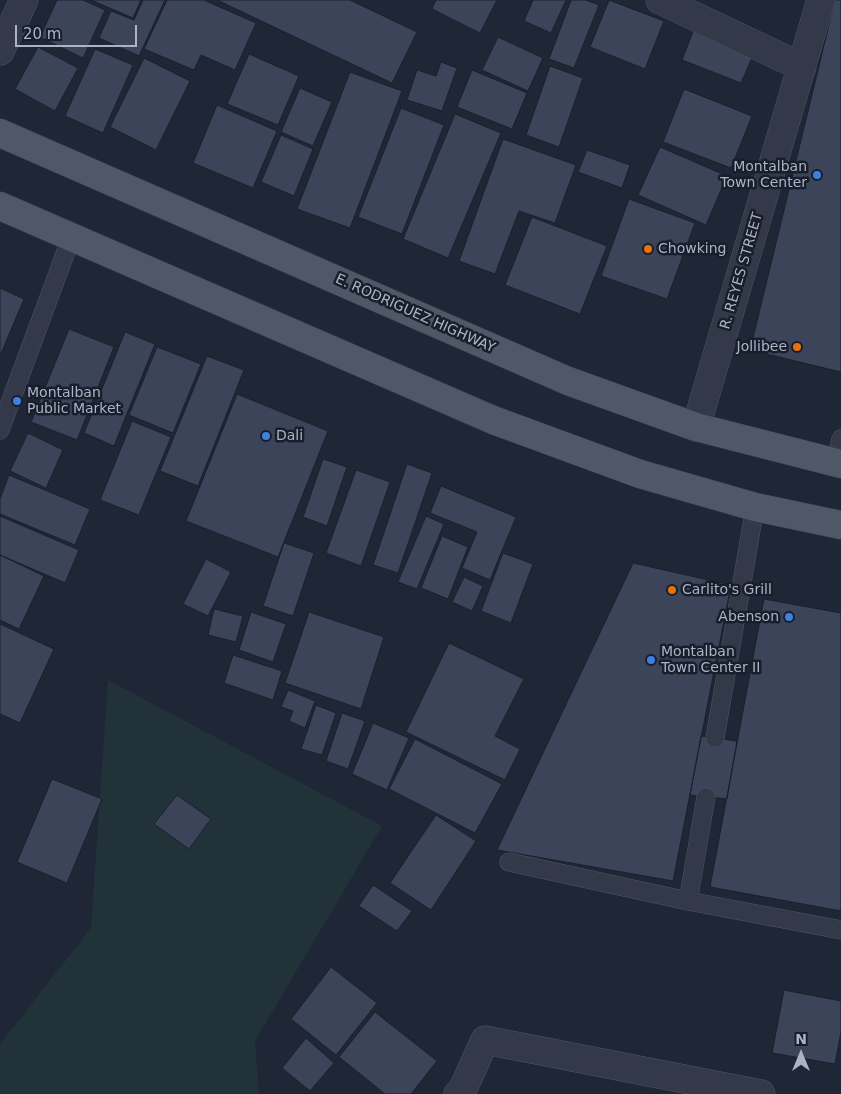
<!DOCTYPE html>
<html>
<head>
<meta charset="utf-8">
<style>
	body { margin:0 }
	#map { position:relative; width:841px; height:1094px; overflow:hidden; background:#1f2737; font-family:"DejaVu Sans",sans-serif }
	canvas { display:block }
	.north { position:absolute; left:776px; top:1029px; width:50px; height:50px; -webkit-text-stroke:4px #181e2c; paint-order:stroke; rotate:0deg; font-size:14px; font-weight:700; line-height:20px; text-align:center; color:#adb3c5 }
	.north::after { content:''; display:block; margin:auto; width:18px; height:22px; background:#adb3c5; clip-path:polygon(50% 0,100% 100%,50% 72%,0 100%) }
	.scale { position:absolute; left:15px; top:25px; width:122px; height:22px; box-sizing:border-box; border:2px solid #adb3c5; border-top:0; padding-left:6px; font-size:15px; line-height:18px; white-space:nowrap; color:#adb3c5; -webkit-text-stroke:4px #181e2c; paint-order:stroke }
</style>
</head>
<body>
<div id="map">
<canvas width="841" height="1094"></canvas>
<div class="north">N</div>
<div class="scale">20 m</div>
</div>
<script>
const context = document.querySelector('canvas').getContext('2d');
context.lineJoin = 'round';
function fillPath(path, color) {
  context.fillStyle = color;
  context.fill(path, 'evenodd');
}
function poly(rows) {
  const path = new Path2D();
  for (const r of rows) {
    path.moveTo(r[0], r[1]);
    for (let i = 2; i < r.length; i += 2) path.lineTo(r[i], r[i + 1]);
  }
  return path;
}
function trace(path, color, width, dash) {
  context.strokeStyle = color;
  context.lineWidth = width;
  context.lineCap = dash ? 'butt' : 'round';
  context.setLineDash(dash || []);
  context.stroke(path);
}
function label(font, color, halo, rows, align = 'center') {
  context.font = font + ' "DejaVu Sans",sans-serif';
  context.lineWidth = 5;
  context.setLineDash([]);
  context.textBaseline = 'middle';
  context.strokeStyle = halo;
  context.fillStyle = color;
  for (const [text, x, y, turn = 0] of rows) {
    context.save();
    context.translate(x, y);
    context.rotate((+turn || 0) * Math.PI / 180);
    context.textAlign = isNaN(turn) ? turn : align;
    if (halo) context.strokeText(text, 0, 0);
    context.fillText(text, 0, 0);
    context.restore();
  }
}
const green = poly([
	[108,680,382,826,255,1041,259,1094,0,1094,0,1044,91,928]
]);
const building = poly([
	[57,0,83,0,105,10,83,58,40,37,57,0],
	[91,0,141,0,133,18,91,0],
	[143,0,165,0,139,56,99,38,111,11,134,20,143,0],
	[167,0,204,0,256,23,235,70,201,55,194,70,144,49,167,0],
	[217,0,350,0,417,32,392,83,217,0],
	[436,0,497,0,480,33,432,9,436,0],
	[533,0,566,0,551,33,524,21,533,0],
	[571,0,586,0,599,5,574,68,549,59,571,0],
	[609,0,664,21,645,69,590,47,609,0],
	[835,0,841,0,841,372,750,350,835,0],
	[694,29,754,53,741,83,682,60,694,29],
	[498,37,543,58,528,91,482,70,498,37],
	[38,47,78,68,55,111,15,89,38,47],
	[95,49,133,65,103,133,65,116,95,49],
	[249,54,299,76,278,125,227,104,249,54],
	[144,58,190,81,156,150,110,127,144,58],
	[441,62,457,68,442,111,407,100,417,70,436,76,441,62],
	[550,66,583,78,559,147,526,135,550,66],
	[472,70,527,93,512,129,457,107,472,70],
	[350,72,402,91,350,228,297,209,350,72],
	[300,88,332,102,313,146,281,132,300,88],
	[684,89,752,116,731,168,663,142,684,89],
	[217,105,277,131,253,188,193,163,217,105],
	[401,108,444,125,402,234,358,217,401,108],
	[455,114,501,133,448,258,403,239,455,114],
	[281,135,313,149,294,196,261,182,281,135],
	[503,139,576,165,555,223,519,211,495,274,459,261,503,139],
	[660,147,727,176,706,225,638,195,660,147],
	[587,150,630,165,622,188,578,172,587,150],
	[629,199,695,223,667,299,601,276,629,199],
	[532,217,607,246,580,314,505,285,532,217],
	[0,288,24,299,0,356,0,288],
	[69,329,114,347,77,440,31,422,69,329],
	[125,332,155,344,114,446,84,433,125,332],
	[157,347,201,364,173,433,129,415,157,347],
	[207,356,244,370,198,486,160,471,207,356],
	[237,394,328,431,278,557,186,521,237,394],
	[132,421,171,437,139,515,100,500,132,421],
	[28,433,63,450,46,488,10,471,28,433],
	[323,459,347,467,327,526,303,517,323,459],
	[407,464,432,473,398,573,373,565,407,464],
	[356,470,390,482,361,566,326,553,356,470],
	[9,475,90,509,75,545,0,514,0,499,9,475],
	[441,486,516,517,490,580,462,568,477,532,430,513,441,486],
	[0,516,79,550,65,583,0,555,0,516],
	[426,516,444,524,417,589,398,582,426,516],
	[442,536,468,547,448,599,421,588,442,536],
	[284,543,314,553,293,616,263,606,284,543],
	[503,553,533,564,511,623,481,611,503,553],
	[0,555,44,576,19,629,0,620,0,555],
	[206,559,231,572,208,616,183,604,206,559],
	[633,563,731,585,673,881,497,850,633,563],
	[464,577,483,586,472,611,452,602,464,577],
	[764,599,841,613,841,911,710,887,764,599],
	[214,609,243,616,236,642,208,635,214,609],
	[251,612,286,624,273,662,239,650,251,612],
	[309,612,384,637,361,709,285,683,309,612],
	[0,624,54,649,20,723,0,714,0,624],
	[449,643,524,679,495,736,520,749,505,780,406,732,449,643],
	[233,655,282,671,273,700,224,683,233,655],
	[288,690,315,701,305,728,289,721,293,711,281,707,288,690],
	[316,705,336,713,322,755,301,749,316,705],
	[342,713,365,721,348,769,326,761,342,713],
	[373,723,409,738,387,790,352,774,373,723],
	[701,736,737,741,727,799,690,795,701,736],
	[415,739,502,784,475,833,389,789,415,739],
	[52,779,102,799,67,883,17,862,52,779],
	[177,795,211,819,189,849,154,824,177,795],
	[436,815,476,841,431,910,390,883,436,815],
	[373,885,412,911,397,931,359,906,373,885],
	[331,967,377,1003,336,1055,291,1019,331,967],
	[784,990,841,1001,841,1032,835,1064,772,1053,784,990],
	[375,1012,437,1061,411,1094,385,1094,339,1057,375,1012],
	[306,1038,334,1063,310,1091,282,1068,306,1038]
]);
const service = poly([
	[0,430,71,238],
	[835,463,841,439],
	[715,738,755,507],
	[706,797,688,901,841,930],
	[509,862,688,901]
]);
const minor = poly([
	[660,0,802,67],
	[0,51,24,0],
	[696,427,821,0],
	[458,1094,462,1091,485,1040,761,1094]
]);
const primary = poly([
	[0,133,568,381,696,427,841,464],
	[0,206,493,420,640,474,755,507,841,525]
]);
const markers = [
	[817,175,5,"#3f7fe0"],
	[648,249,5,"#e8710a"],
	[797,347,5,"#e8710a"],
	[17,401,5,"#3f7fe0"],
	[266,436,5,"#3f7fe0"],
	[672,590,5,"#e8710a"],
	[789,617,5,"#3f7fe0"],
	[651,660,5,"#3f7fe0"]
];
const poiNames = [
	["Montalban",807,167,"right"],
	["Town Center",807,183,"right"],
	["Chowking",658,249],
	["Jollibee",787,347,"right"],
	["Montalban",27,393],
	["Public Market",27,409],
	["Dali",276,436],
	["Carlito's Grill",682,590],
	["Abenson",779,617,"right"],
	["Montalban",661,652],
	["Town Center II",661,668]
];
const streetNames = [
	["R. REYES STREET",742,271,-74],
	["E. RODRIGUEZ HIGHWAY",415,314,24]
];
fillPath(green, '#213338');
fillPath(building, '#3b4458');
trace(building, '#1a202e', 1);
trace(service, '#505666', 19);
trace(minor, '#505666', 29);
trace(primary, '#3c4251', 29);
trace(service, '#333948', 18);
trace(minor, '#333948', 28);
trace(primary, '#505868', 28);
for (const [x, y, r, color] of markers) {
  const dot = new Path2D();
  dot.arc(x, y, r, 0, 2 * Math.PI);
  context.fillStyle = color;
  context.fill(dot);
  trace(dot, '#181e2c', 2);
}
label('14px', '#adb3c5', '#181e2c', poiNames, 'left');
label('14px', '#adb3c5', '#181e2c', streetNames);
</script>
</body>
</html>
